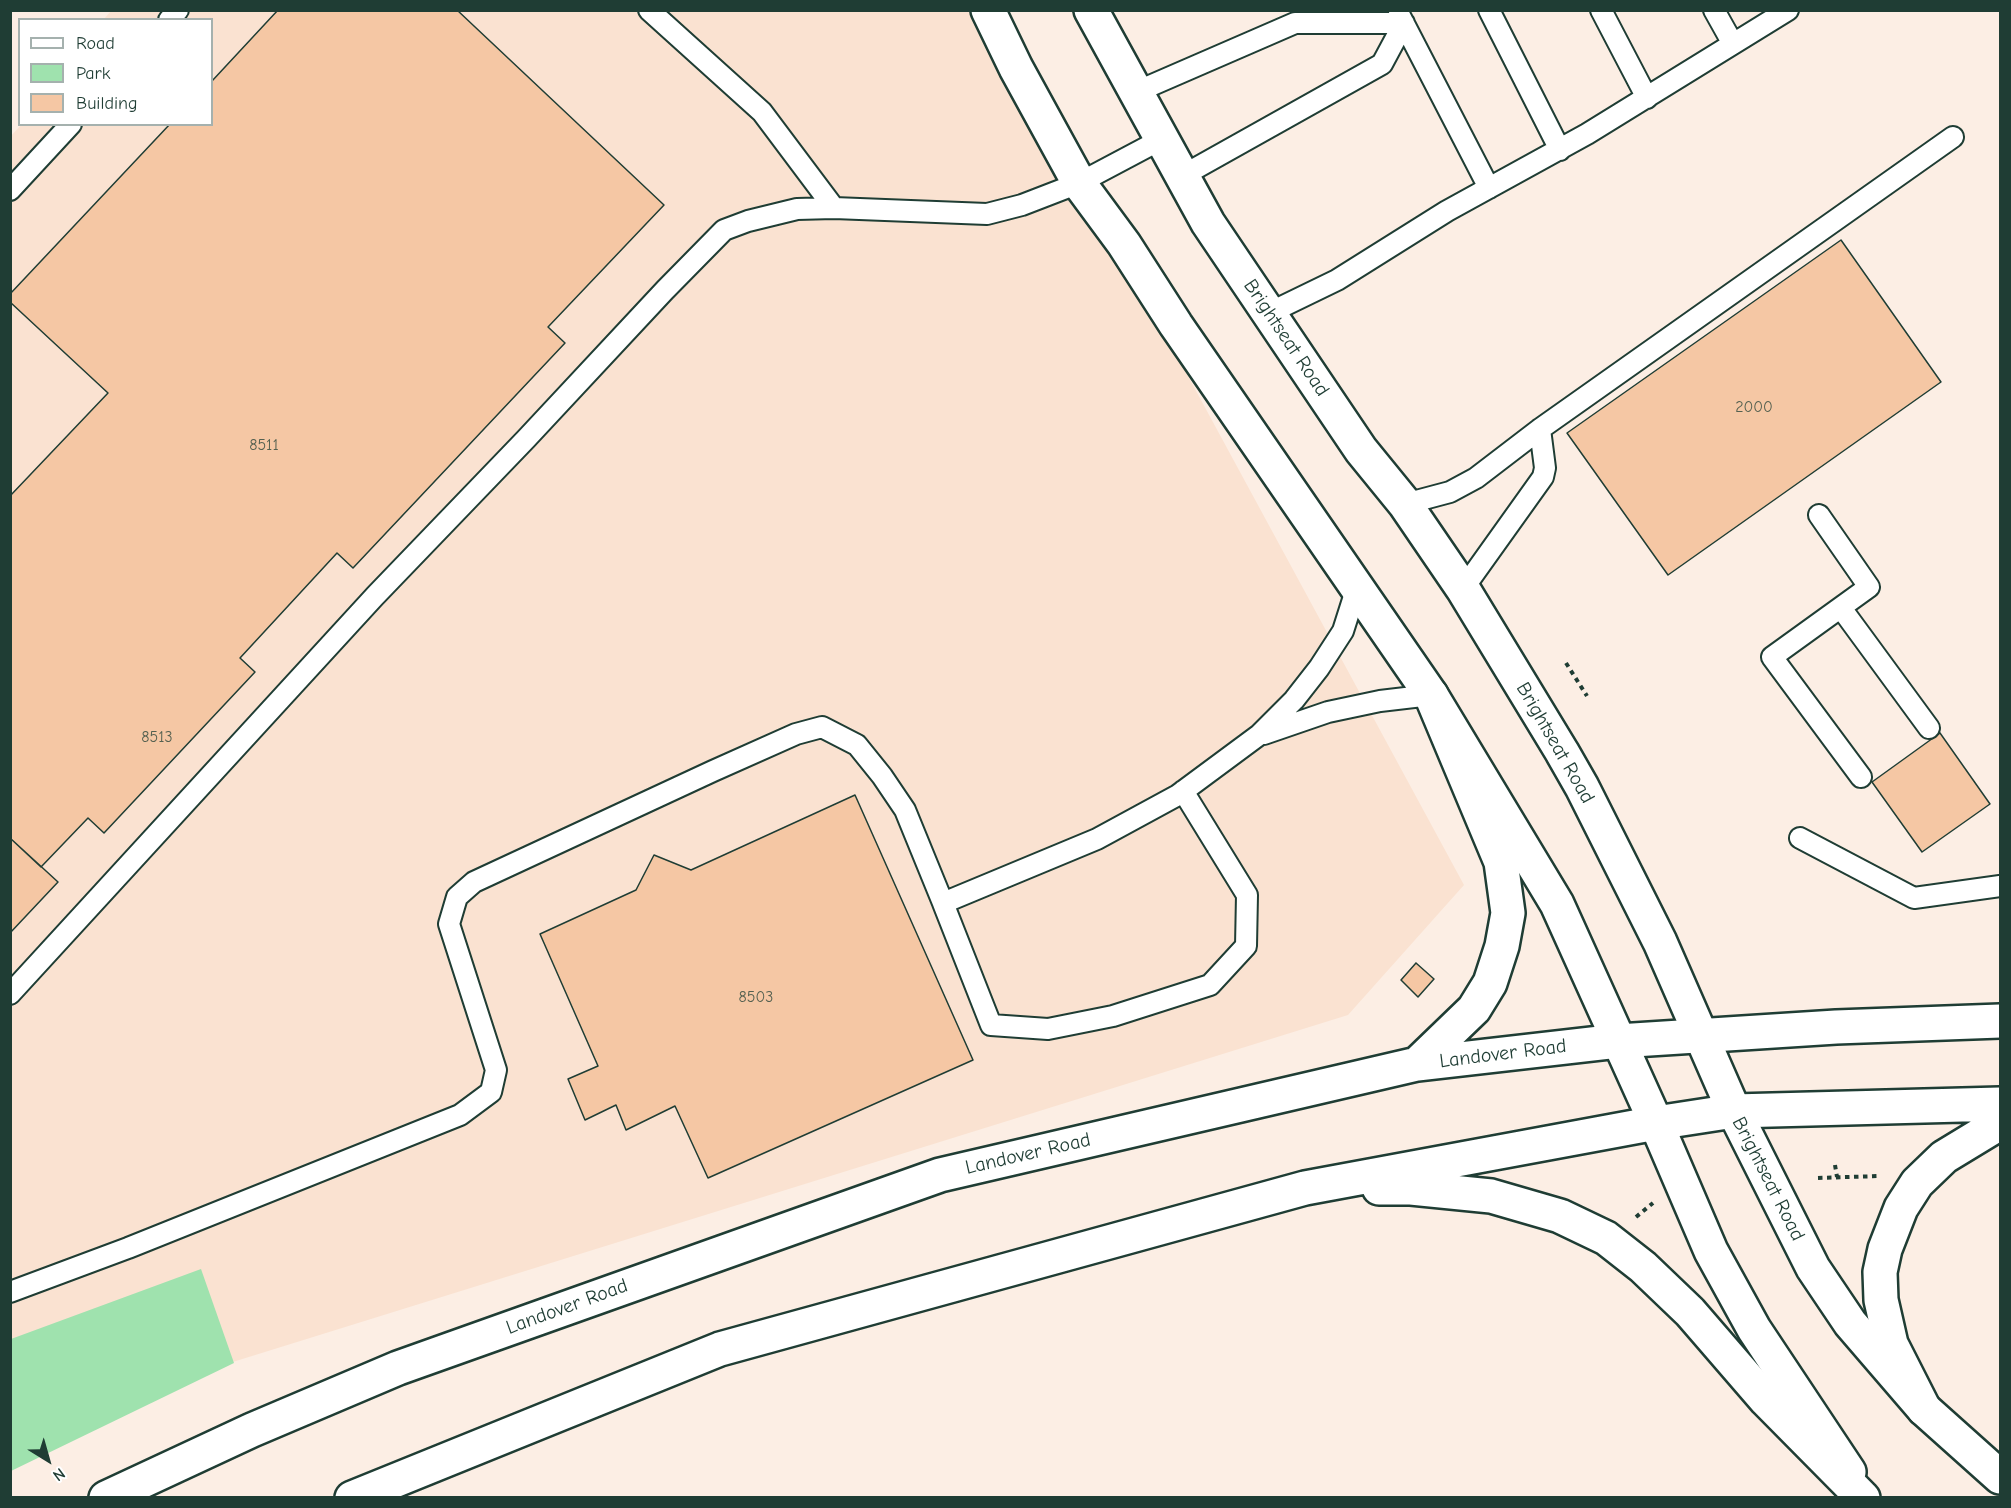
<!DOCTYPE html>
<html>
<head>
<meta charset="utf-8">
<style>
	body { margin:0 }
	#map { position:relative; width:2011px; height:1508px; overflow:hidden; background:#fceee4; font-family:"Comic Neue",sans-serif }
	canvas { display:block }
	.frame { position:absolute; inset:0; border:12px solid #1f3d34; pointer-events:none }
	.legend { position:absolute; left:18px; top:18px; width:195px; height:108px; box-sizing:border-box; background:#fff; border:2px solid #a5b1ae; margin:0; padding:8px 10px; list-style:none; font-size:18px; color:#1f3d34 }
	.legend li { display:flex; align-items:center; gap:12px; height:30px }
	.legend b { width:30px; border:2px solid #a5b1ae }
	.north { position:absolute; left:18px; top:1430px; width:60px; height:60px; -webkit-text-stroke:4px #fff; paint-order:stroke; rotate:143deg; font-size:16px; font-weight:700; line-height:24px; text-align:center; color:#1f3d34 }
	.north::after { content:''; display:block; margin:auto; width:21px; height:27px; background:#1f3d34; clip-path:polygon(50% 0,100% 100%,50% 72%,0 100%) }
</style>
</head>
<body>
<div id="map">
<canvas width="2011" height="1508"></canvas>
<div class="frame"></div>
<ul class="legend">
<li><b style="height:8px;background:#fff"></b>Road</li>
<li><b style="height:16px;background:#9fe2ae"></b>Park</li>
<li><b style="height:16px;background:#f5c7a4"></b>Building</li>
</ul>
<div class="north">N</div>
</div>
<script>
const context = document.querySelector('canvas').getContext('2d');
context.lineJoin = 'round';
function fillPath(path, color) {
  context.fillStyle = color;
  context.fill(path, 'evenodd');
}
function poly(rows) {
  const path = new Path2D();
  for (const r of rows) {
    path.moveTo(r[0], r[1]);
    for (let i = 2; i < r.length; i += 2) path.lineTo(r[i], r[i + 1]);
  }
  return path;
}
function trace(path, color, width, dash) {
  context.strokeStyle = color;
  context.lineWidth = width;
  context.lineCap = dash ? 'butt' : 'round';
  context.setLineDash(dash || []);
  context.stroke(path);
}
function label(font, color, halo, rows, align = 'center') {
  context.font = font + ' "Comic Neue",sans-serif';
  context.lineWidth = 4.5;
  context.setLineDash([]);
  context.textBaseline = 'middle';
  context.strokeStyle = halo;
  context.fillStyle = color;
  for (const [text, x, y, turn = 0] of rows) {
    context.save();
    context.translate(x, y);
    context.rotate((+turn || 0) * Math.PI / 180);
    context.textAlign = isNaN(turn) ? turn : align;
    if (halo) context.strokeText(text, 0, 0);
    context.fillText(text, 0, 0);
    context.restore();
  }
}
const built = poly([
	[111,11,990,11,1464,885,1348,1015,11,1431,10,137,21,125,212,124,212,20,104,19]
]);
const green = poly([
	[201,1269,234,1363,11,1471,11,1339]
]);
const building = poly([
	[278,10,457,10,664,205,548,327,565,343,353,568,337,553,240,658,255,672,104,833,88,818,41,867,10,838,10,496,108,393,10,302,10,294,170,124,212,124,212,81,278,10],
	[1841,240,1941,382,1668,575,1567,433,1841,240],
	[1940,733,1990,804,1922,852,1872,782,1940,733],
	[855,795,973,1060,708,1178,675,1106,626,1130,616,1105,585,1120,568,1079,598,1066,540,934,636,890,654,855,691,870,855,795],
	[10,838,58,882,10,933,10,838],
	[1416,963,1434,979,1418,997,1401,980,1416,963]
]);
const path = poly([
	[1566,663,1587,696],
	[1835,1165,1837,1177],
	[1818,1178,1879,1176],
	[1636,1217,1653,1203]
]);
const service = poly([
	[649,10,762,112,834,208],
	[1489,10,1560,150],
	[1601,10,1647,98],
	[1714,10,1733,44],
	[1399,14,1489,188],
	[169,20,178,10],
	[1136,92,1295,23,1404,23,1382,64,1182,176],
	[10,190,71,124],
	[1269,313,1337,280,1447,211,1587,134,1788,10],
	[1405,504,1450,492,1476,478,1540,429,1953,137],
	[1819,515,1869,587,1772,657,1861,777],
	[1463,589,1543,477,1545,468,1540,429],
	[1841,608,1929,728],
	[1264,734,1328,712,1380,701,1431,695],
	[1800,838,1914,898,2000,886],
	[943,903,991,1025,1048,1029,1113,1016,1210,985,1246,946,1247,895,1183,791],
	[10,994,375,596,526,439,665,290,724,230,748,221,797,209,834,208,987,214,1022,205,1079,183,1162,139],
	[10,1292,128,1248,460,1115,491,1092,496,1070,449,924,457,897,474,882,713,771,796,734,822,727,857,745,882,776,905,810,943,903,1097,839,1178,795,1259,735,1294,700,1319,668,1343,631,1357,587]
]);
const tertiary = poly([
	[1734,1111,1813,1268,1850,1323,1924,1409,2000,1477],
	[1656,1123,1711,1251,1754,1329,1849,1472]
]);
const secondary = poly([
	[988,10,1016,68,1079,183,1124,244,1176,325,1431,695,1557,904,1656,1123],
	[1091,10,1208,223,1361,450,1405,504,1463,589,1562,752,1582,787,1660,942,1734,1111]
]);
const primary = poly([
	[1417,1064,1474,1009,1490,983,1502,946,1508,913,1501,862,1431,695],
	[1379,1188,1411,1188,1491,1196,1560,1216,1606,1238,1643,1267,1690,1312,1766,1400,1863,1498],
	[1924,1409,1891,1344,1881,1300,1880,1272,1885,1249,1901,1208,1917,1183,1944,1157,2000,1123],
	[106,1498,252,1430,398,1368,940,1175,1417,1064,1618,1041,1836,1027,2000,1021],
	[352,1498,720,1349,1305,1188,1656,1123,1734,1111,2000,1104]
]);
const numberNames = [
	["2000",1754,407],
	["8511",264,445],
	["8513",157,737],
	["8503",756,997]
];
const streetNames = [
	["Brightseat Road",1286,338,56],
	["Brightseat Road",1555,743,60],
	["Landover Road",1503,1054,-7],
	["Landover Road",1028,1154,-13],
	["Brightseat Road",1768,1179,63],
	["Landover Road",567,1307,-20]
];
fillPath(built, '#fae2d1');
fillPath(green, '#9fe2ae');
fillPath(building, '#f5c7a4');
trace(building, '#1f3d34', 1.5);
trace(service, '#1f3d34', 24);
trace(tertiary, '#1f3d34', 38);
trace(secondary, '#1f3d34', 38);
trace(primary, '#1f3d34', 38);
trace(path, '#1f3d34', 4, [4.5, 4.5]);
trace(service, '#fff', 20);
trace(tertiary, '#fff', 33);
trace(secondary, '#fff', 33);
trace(primary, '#fff', 33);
label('16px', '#546050', null, numberNames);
label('20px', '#1f3d34', '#fff', streetNames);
</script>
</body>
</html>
